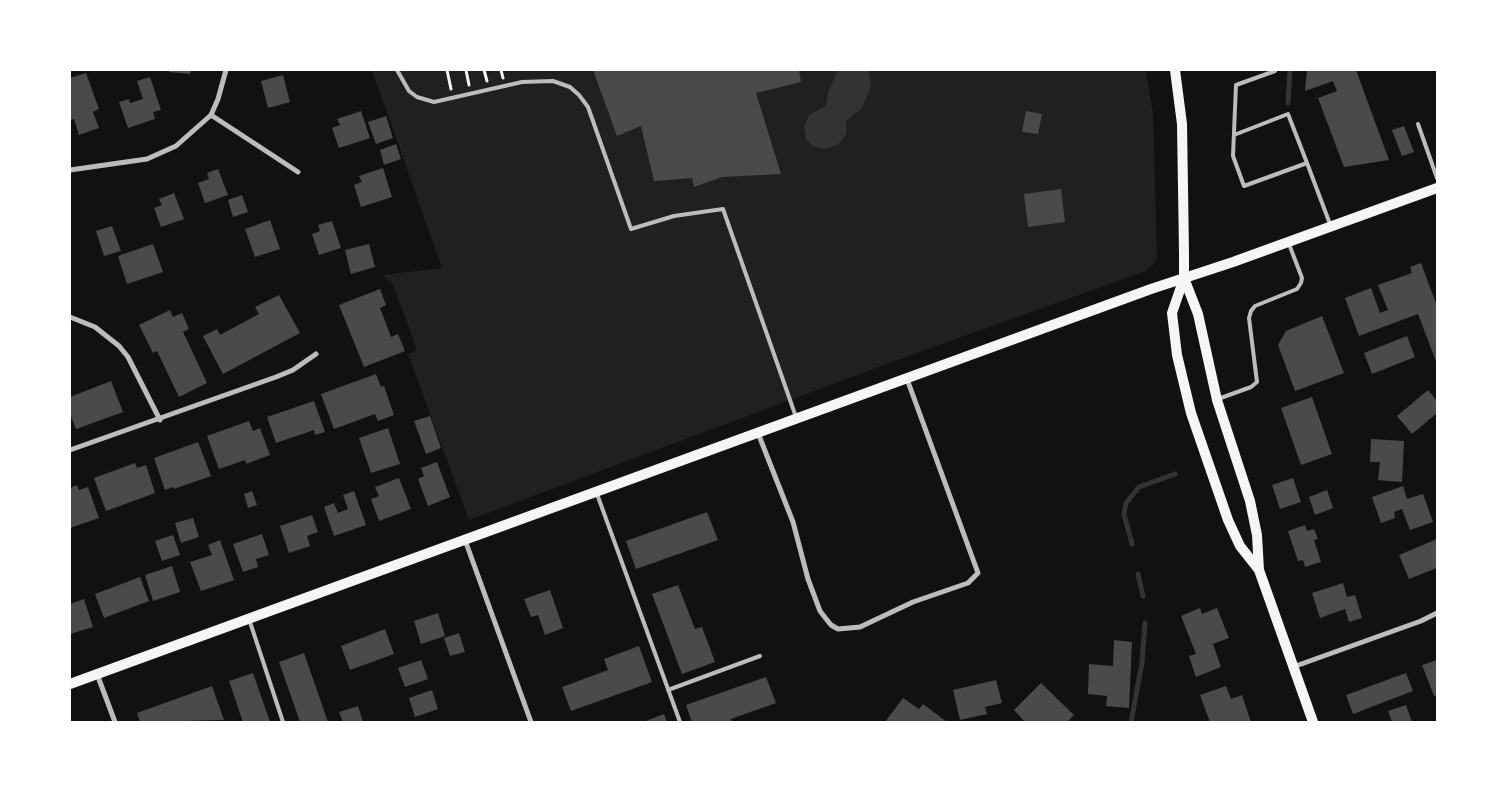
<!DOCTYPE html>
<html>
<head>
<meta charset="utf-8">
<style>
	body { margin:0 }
	#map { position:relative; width:1507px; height:792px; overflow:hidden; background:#111; font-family:"Source Sans 3",sans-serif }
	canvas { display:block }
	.frame { position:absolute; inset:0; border:71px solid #fff; pointer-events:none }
</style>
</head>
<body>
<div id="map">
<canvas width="1507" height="792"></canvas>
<div class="frame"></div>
</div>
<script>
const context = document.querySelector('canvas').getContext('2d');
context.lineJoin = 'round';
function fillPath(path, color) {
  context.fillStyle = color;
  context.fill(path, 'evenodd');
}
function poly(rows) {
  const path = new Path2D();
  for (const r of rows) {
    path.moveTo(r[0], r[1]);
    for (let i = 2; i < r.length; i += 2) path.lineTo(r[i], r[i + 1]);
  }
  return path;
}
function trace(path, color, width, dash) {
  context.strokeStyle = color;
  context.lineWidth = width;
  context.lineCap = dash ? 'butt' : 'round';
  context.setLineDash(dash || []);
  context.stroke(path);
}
const green = poly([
	[372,70,1146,70,1153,114,1157,258,1152,266,1146,271,900,359,469,520,408,354,417,350,393,285,382,275,442,268]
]);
const water = poly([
	[838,70,869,70,871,87,861,109,846,121,846,134,838,145,824,149,813,146,806,139,804,126,809,115,826,106,829,90]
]);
const stream = poly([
	[1288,103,1290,70],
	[1132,544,1124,514,1126,503,1139,487,1175,474],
	[1138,574,1143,596],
	[1131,722,1142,663,1145,623]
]);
const building = poly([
	[169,70,191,70,190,74,169,72],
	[593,70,799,70,801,82,756,93,781,174,722,177,694,187,692,178,654,181,641,126,617,136],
	[1307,70,1356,70,1389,160,1344,167,1318,98,1337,91,1333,81,1305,91],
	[86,73,99,109,93,112,99,128,79,135,74,119,70,120,70,78],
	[283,75,290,102,268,108,261,81],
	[150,77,161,110,153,112,155,119,128,128,119,102,129,99,130,103,143,99,137,81],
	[361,111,370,138,339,148,332,128,340,125,337,119],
	[1026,111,1042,114,1038,134,1022,132],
	[386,116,393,138,376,144,368,122],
	[1404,126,1414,152,1402,156,1392,130],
	[396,144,401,159,384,165,380,150],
	[383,168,392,197,361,207,354,185,362,182,359,176],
	[218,169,228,195,205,203,198,183,209,179,207,173],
	[1061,189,1065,222,1028,227,1024,194],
	[174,193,184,219,161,227,154,208,162,205,159,199],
	[242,195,248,212,233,217,228,200],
	[270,220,280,249,255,257,245,229],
	[332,221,341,248,319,255,312,234,320,231,318,225],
	[112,226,121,251,104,256,96,231],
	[153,244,163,272,127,284,118,256],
	[369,244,375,267,351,274,345,250],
	[1421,263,1437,306,1437,364,1418,314,1359,336,1345,298,1371,288,1380,313,1388,310,1378,285,1412,273,1410,267],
	[380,289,386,305,380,308,391,337,398,334,405,351,364,367,339,305],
	[279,295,300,333,223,374,203,336,217,329,220,335,259,314,255,307],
	[170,310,173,317,182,313,189,329,183,332,207,383,179,397,157,351,153,353,139,325],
	[1322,316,1344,373,1295,391,1278,345,1286,331],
	[1407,336,1415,357,1372,374,1364,353],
	[376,374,381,387,384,386,394,415,378,421,375,414,334,429,321,394],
	[111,381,123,412,76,429,70,414,70,397],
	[1428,390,1437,401,1437,413,1412,434,1397,416],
	[1312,397,1332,454,1301,465,1281,408],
	[314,401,325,432,315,435,314,430,276,443,267,417],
	[430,416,441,448,426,454,414,421],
	[249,421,253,431,260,428,270,455,246,464,245,460,219,469,207,436],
	[388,428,400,464,371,473,359,438],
	[1371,439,1404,441,1402,482,1378,480,1380,462,1370,462],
	[198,442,211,476,174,489,173,487,165,490,154,458],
	[437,462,450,497,428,506,418,479,424,476,421,468],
	[135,463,137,468,146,465,155,493,106,511,94,478],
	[399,478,411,509,379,521,371,499,379,496,375,487],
	[1293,478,1301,502,1280,509,1272,485],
	[77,485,79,490,88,487,99,518,70,528,70,488],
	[1403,486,1407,499,1423,494,1433,522,1410,530,1402,509,1394,512,1395,518,1381,523,1372,497],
	[1327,490,1333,508,1315,515,1309,497],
	[252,491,257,505,248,508,244,494],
	[354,491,366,525,334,536,324,507,334,503,338,513,348,509,343,495],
	[707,512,718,540,636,569,626,541],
	[312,515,318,532,307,536,310,546,289,553,280,526],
	[193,518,199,537,181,543,175,523],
	[1305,525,1307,531,1314,529,1318,539,1314,540,1321,562,1305,567,1303,560,1298,561,1288,531],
	[262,534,269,555,256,559,258,567,243,572,233,544],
	[173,535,180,555,162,561,155,541],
	[1437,539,1437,568,1409,579,1399,555],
	[220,540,234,580,201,591,190,562,212,555,208,545],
	[172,566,180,592,153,601,145,575],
	[140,577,149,601,104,618,95,594],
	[1343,583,1347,597,1355,595,1362,618,1349,622,1345,609,1320,618,1312,593],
	[678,585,695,629,702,627,715,662,682,674,652,594],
	[550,590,563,628,545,635,538,615,531,617,524,599],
	[84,599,93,627,70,634,70,604],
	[1200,608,1202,614,1217,608,1229,638,1213,644,1221,667,1196,677,1189,656,1196,654,1181,616],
	[438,613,445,636,421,644,414,621],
	[385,629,394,654,350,670,341,646],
	[459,633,465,652,450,656,444,638],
	[1114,640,1132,642,1129,708,1106,706,1107,696,1088,694,1089,664,1113,666],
	[639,646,652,682,571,711,562,687,608,670,604,659],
	[304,653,328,722,300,722,279,662],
	[421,660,428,679,405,687,398,668],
	[1437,660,1437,695,1434,696,1422,665],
	[253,673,270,722,243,722,229,681],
	[1406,673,1413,691,1353,714,1346,695],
	[766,677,776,703,731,719,732,722,692,722,686,705],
	[996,680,1002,703,985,707,987,714,960,720,953,690],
	[1041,683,1074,715,1067,722,1025,722,1014,710],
	[212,686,224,720,140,722,137,713],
	[1226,686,1231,699,1242,695,1251,722,1210,722,1200,695],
	[432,690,438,709,415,717,409,698],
	[903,698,919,709,923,704,947,722,885,722],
	[1406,705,1412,722,1392,722,1388,711],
	[358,706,363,722,343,722,339,712],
	[664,714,667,722,643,722]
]);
const path = poly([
	[447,70,451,89],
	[466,70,469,85],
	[484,70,487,81],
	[501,70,503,78]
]);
const service = poly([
	[397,70,409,91,417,97,434,102,522,82,553,81,570,87,579,95,588,107,631,229,674,216,723,209,796,417],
	[1275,71,1236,85,1233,156,1244,186,1307,163,1330,224],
	[1418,124,1437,178],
	[1234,135,1288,114,1307,163],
	[1218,399,1251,387,1257,382,1249,318,1251,311,1255,306,1297,289,1301,283,1302,278,1289,244],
	[597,494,680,722],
	[249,619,283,722],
	[668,690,760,656]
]);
const minor = poly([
	[211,115,298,172],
	[70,170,147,159,176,146,211,115,218,99,226,70],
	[70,317,95,327,119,346,128,357,160,420],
	[758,433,793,522,808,579,820,611,831,625,838,629,860,627,913,602,968,583,978,573,907,379],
	[70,450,276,377,293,370,316,354],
	[465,540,531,722],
	[1293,667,1421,621,1437,613],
	[97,674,115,722]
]);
const secondary = poly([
	[1175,70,1182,124,1184,253,1184,278,1172,313,1177,355,1191,413,1228,520,1240,546,1259,570],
	[1184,278,1198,314,1217,400,1250,501,1257,535,1259,570,1313,722],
	[70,684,1151,289,1233,262,1437,188]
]);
fillPath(green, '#202020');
fillPath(water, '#333');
trace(stream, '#333', 5);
fillPath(building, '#4a4a4a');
trace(path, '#f5f5f5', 3);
trace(service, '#bcbcbc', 4);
trace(minor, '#bcbcbc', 5);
trace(secondary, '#f5f5f5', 10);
</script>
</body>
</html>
